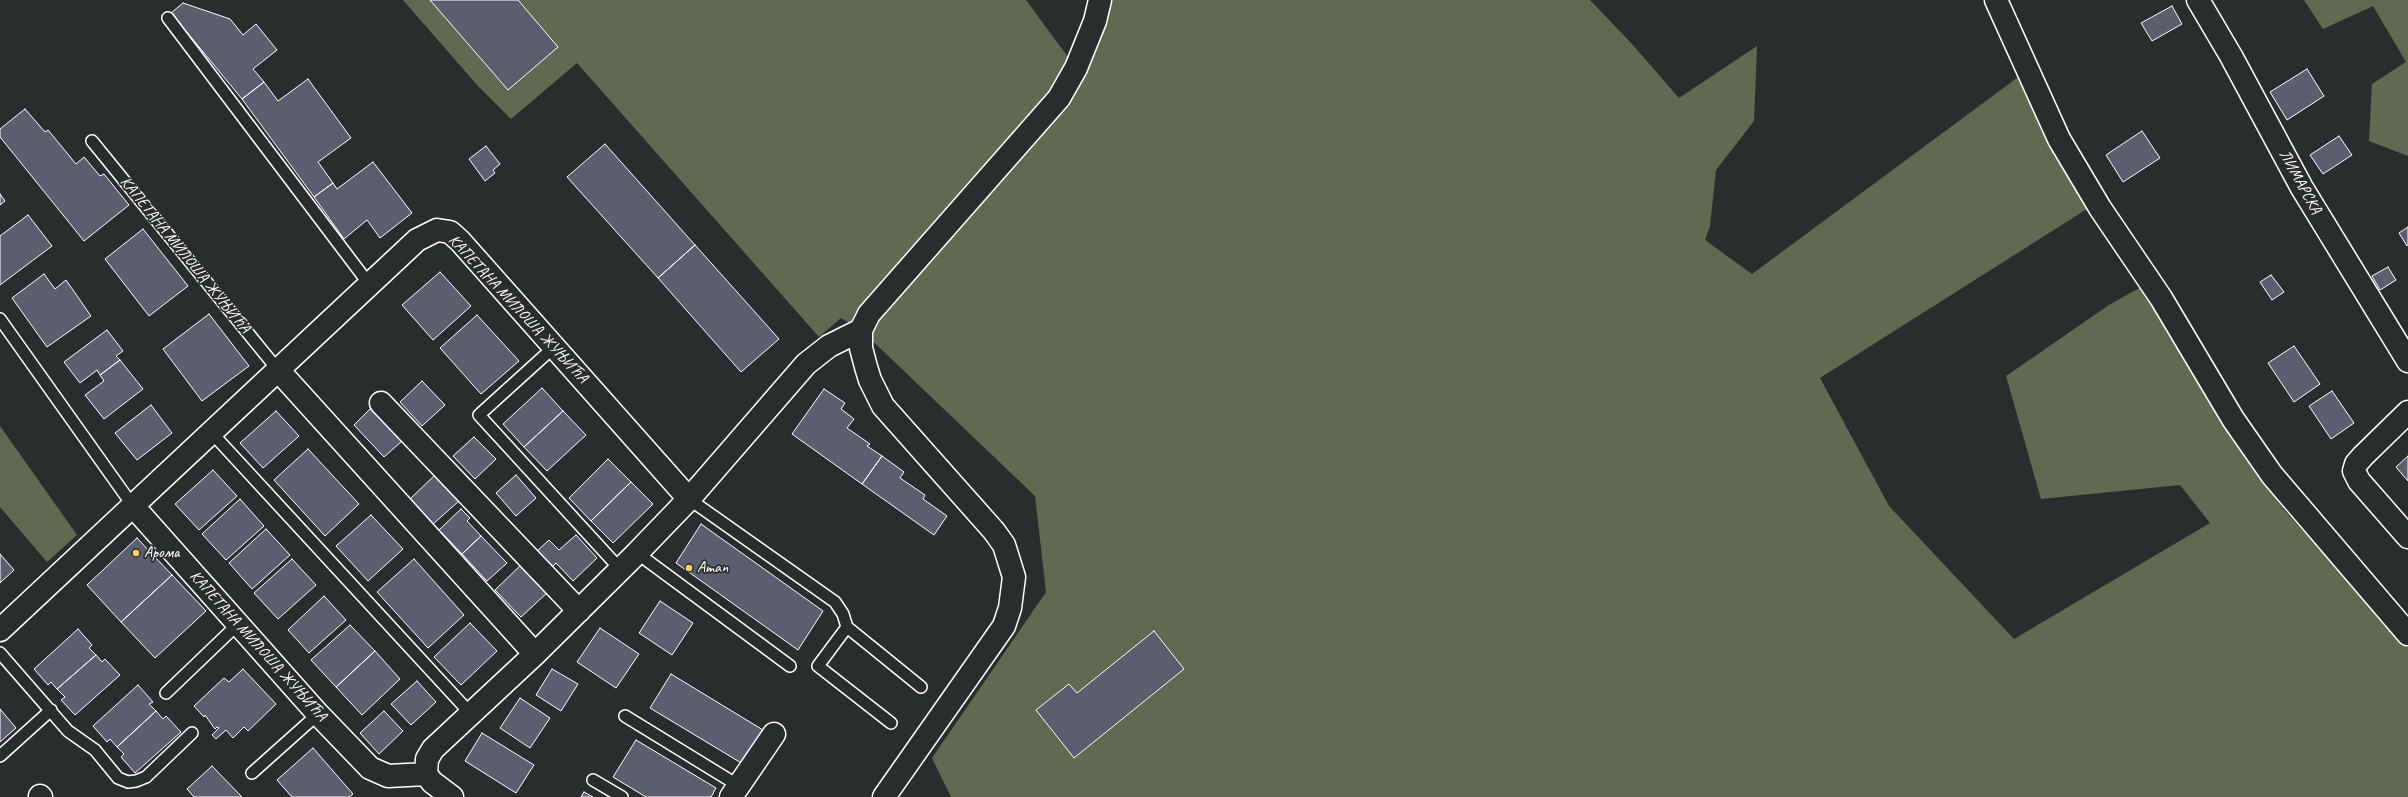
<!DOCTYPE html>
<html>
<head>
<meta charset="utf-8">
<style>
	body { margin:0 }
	canvas { display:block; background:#2a2d2e }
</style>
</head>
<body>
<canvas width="2408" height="797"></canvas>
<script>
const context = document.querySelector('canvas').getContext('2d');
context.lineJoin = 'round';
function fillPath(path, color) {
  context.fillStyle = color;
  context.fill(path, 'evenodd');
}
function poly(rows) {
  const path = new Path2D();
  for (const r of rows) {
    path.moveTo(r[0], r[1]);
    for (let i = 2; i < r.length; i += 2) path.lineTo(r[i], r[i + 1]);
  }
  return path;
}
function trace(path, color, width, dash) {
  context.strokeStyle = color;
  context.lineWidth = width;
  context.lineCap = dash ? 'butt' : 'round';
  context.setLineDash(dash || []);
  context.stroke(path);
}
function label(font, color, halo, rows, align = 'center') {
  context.font = font + ' Caveat,sans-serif';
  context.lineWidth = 3.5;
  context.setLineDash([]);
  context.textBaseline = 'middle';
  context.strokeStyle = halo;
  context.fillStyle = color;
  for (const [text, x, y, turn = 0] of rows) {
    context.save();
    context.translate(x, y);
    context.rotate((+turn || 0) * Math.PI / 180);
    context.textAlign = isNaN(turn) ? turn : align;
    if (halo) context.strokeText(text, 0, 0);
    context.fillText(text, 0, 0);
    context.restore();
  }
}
const green = poly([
	[403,0,1026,0,1076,68,1098,0,1590,0,1632,44,1679,98,1757,46,1754,121,1716,170,1710,226,1705,240,1752,274,2021,75,2087,209,1820,378,1889,506,2014,639,2210,523,2180,485,2041,499,2006,376,2109,305,2141,287,2237,446,2284,510,2408,647,2408,797,951,797,932,758,1046,592,1035,496,861,330,841,318,819,337,577,63,511,119,477,85],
	[2304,0,2408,0,2408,156,2369,141,2372,84,2406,62,2373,6,2323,29],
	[0,426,77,535,47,562,0,507]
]);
const building = poly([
	[430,0,518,0,558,47,508,90,430,0],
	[183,3,230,19,243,35,256,24,277,50,253,69,264,82,242,99,171,13,183,3],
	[2172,6,2182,24,2152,41,2141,23,2172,6],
	[2307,69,2324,96,2287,120,2270,92,2307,69],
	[308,79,351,138,318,162,333,183,314,197,242,99,264,82,278,101,308,79],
	[25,109,45,132,48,130,76,164,84,157,100,176,104,174,129,205,84,241,0,137,0,129,25,109],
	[2142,131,2160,158,2123,182,2106,155,2142,131],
	[2339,136,2352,155,2323,174,2310,155,2339,136],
	[605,144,695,245,658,278,567,177,605,144],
	[486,146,500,164,493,170,495,173,485,181,469,159,486,146],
	[373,162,412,213,380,238,367,220,344,239,314,197,333,183,337,189,373,162],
	[0,194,5,201,0,205,0,194],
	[28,215,52,246,0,285,0,236,28,215],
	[2408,227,2408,245,2407,246,2399,233,2408,227],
	[143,229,188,286,149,316,105,259,143,229],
	[695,245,779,339,741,372,658,278,695,245],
	[2388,267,2396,280,2380,290,2372,276,2388,267],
	[440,272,471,306,433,340,402,305,440,272],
	[44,274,55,289,66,280,91,316,47,347,12,298,44,274],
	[2271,275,2284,292,2272,300,2260,282,2271,275],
	[209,314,249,366,202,401,163,349,209,314],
	[477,315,519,361,481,394,440,348,477,315],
	[107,330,123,351,116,356,120,360,100,375,97,370,80,383,64,362,107,330],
	[2294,346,2320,384,2294,402,2268,363,2294,346],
	[120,360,143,389,104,419,85,395,104,381,100,375,120,360],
	[422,381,445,405,422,426,400,402,422,381],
	[542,388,563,411,524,447,503,424,542,388],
	[824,389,845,403,841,409,854,419,847,428,870,444,867,446,882,456,862,484,792,434,824,389],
	[2332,391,2354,423,2331,439,2309,406,2332,391],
	[151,405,172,433,137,460,115,433,151,405],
	[371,408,402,441,384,457,354,425,371,408],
	[276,411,299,436,263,468,240,443,276,411],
	[563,411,586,435,547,471,524,447,563,411],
	[474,437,496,459,475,479,453,456,474,437],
	[308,449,359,504,325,536,274,480,308,449],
	[882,456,904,472,900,478,925,495,923,499,947,516,934,535,862,484,882,456],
	[2408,456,2408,481,2396,467,2408,456],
	[608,459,631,482,591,521,569,498,608,459],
	[213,470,237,496,199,530,175,504,213,470],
	[435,475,459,501,433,524,410,499,435,475],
	[516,475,536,498,516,516,496,493,516,475],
	[631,482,653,504,613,543,591,521,631,482],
	[240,499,264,526,226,560,202,534,240,499],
	[461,509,470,518,467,521,481,536,462,554,439,530,461,509],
	[371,515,403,549,368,581,336,546,371,515],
	[701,524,823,611,798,650,676,563,701,524],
	[266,529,290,555,252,589,229,563,266,529],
	[576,535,597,558,573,581,556,563,551,568,536,552,549,540,559,550,576,535],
	[481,536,507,563,487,581,462,554,481,536],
	[137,538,172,575,121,622,87,585,137,538],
	[0,554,14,570,0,583,0,554],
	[292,559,316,585,278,619,254,593,292,559],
	[414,559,464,615,428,648,377,592,414,559],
	[523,563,549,591,521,617,495,590,523,563],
	[172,575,206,611,155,658,121,622,172,575],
	[324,596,346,620,309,653,288,630,324,596],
	[660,601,693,623,672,655,639,633,660,601],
	[470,623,497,651,461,685,434,657,470,623],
	[350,625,375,651,336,687,311,660,350,625],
	[600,628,639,654,616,688,577,662,600,628],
	[78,629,92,645,89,648,96,655,57,689,51,682,48,685,34,669,78,629],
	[1154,631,1184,669,1074,758,1036,710,1069,684,1077,693,1154,631],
	[375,651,400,679,362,715,336,687,375,651],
	[96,655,102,662,105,659,120,675,75,715,61,700,65,697,57,689,96,655],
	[243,669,276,704,248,731,244,727,233,738,226,730,216,739,212,735,219,728,217,727,215,729,205,715,204,717,194,706,224,678,229,682,243,669],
	[552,669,578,684,561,711,536,695,552,669],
	[671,674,763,730,743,764,650,708,671,674],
	[417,681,436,702,411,725,391,704,417,681],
	[138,685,153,702,149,704,156,711,117,747,110,739,107,742,93,726,138,685],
	[520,698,550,718,530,748,500,728,520,698],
	[0,709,16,728,0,742,0,709],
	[156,711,163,719,166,716,181,732,135,773,121,757,124,754,117,747,156,711],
	[384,711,403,731,379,754,360,733,384,711],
	[482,733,534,765,516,793,465,761,482,733],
	[636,740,716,788,711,797,646,797,613,777,636,740],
	[313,748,353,794,349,797,292,797,277,780,313,748],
	[212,766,242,797,194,797,187,789,212,766],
	[584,792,593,797,581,797,584,792]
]);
const lane = poly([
	[168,18,369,284],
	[92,141,278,370],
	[0,319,133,506],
	[554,347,479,415,621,570],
	[211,432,471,714],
	[689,499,835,602,843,614,847,627,818,666,891,723],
	[637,553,790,666],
	[847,627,921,687],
	[0,653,68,731,95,750,118,778,128,782,136,781,146,777,192,733],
	[166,693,238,624],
	[625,716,739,786],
	[0,756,51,710],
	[252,773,318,714],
	[593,780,622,797]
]);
const street = poly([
	[1996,0,2059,139,2100,208,2161,298,2233,419,2272,475,2408,634],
	[2198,0,2231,56,2302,188,2408,361],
	[278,370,535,654],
	[381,403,579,611],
	[2408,412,2363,456,2356,464,2354,471,2359,481,2408,537],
	[133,506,318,714,370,768,388,776,426,774],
	[0,630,417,240,437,230,450,232,460,241,689,499],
	[40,796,41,797],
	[452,797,432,782,426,774,427,759,433,749,535,654,637,553,689,499,806,364,829,346,861,330],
	[731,797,774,734],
	[884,797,1004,626,1010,608,1014,577,1004,545,994,531,883,406,870,380,866,367,861,348,861,330,869,314,1059,98,1076,68,1095,21,1100,0]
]);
const markers = [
	[136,553,4,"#ffd166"],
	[689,568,4,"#ffd166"]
];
const streetNames = [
	["ЛИМАРСКА",2300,182,61],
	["КАПЕТАНА МИЛОША ЖУЊИЋА",185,255,51],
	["КАПЕТАНА МИЛОША ЖУЊИЋА",518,309,47],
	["КАПЕТАНА МИЛОША ЖУЊИЋА",258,646,48]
];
const poiNames = [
	["Арома",144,553],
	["Aman",697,568]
];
fillPath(green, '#606a50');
fillPath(building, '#5c5d6f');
trace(building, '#fff', 1);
trace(lane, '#fff', 14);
trace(street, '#fff', 25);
trace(lane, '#2a2d2e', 11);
trace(street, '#2a2d2e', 22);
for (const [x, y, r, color] of markers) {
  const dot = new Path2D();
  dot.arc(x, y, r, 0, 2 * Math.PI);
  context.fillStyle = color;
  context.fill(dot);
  trace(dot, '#2a2d2e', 1.5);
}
label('16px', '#fff', '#2a2d2e', streetNames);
label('16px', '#fff', '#2a2d2e', poiNames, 'left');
</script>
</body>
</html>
